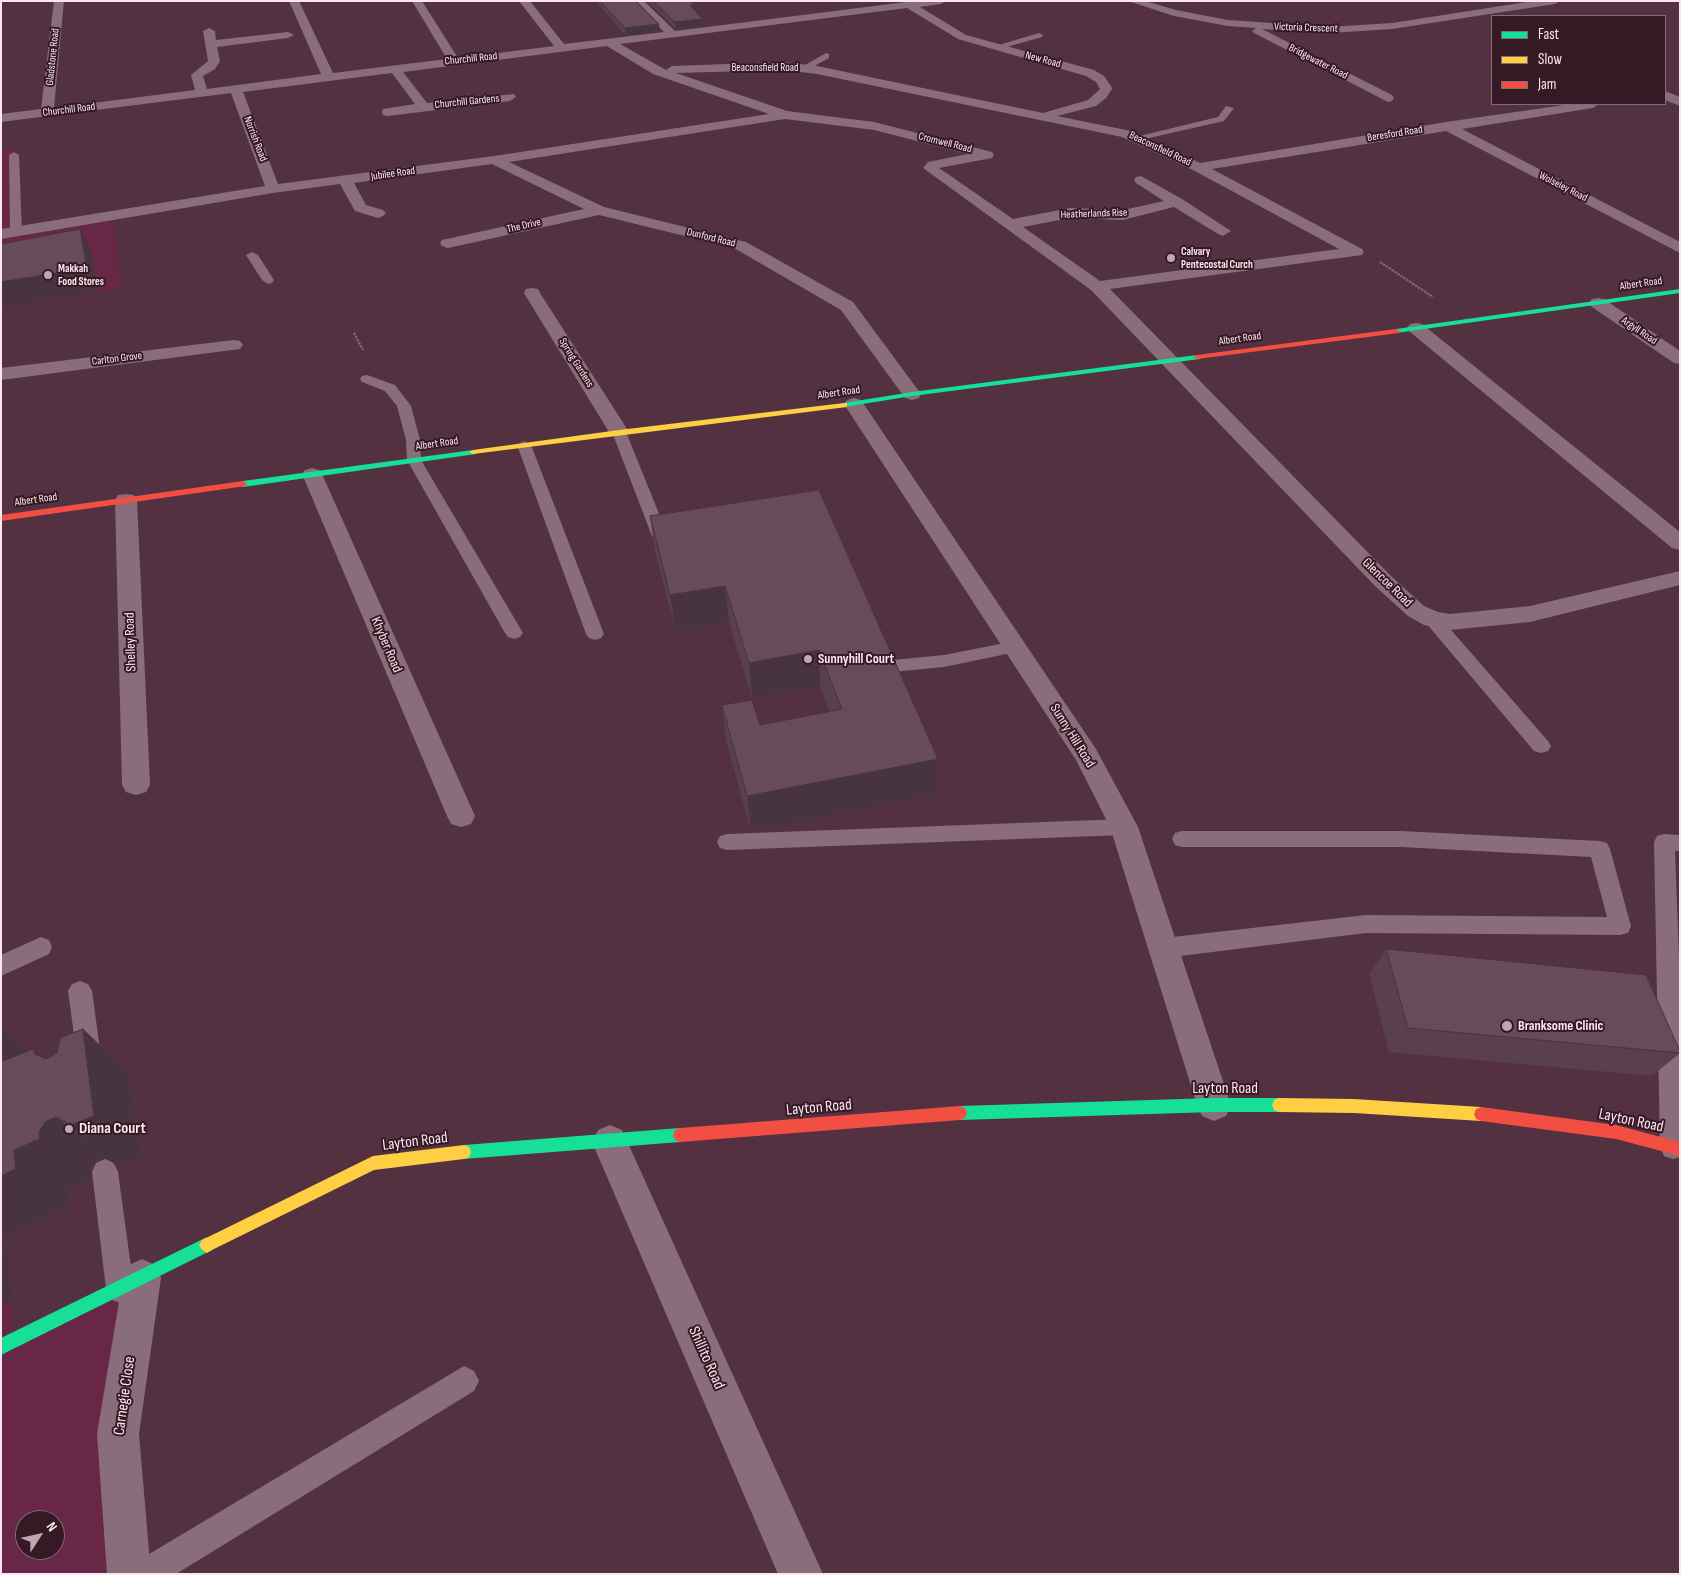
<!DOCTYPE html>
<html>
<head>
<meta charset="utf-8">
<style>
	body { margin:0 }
	#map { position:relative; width:1681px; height:1575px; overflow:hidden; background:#533141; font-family:"Sofia Sans Condensed",sans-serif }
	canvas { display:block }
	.frame { position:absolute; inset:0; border:2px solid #fee6ef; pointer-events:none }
	.legend { position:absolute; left:1491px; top:15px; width:175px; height:90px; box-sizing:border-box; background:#351925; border:1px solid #856b76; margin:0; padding:6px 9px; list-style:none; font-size:15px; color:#fee6ef }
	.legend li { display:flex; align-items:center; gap:10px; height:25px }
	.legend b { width:25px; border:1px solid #856b76 }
	.north { position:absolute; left:15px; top:1510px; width:50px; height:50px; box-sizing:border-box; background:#351925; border:1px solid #856b76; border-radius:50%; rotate:55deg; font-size:14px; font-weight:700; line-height:20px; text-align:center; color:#fee6ef }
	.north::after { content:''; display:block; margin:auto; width:18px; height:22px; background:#c2a7b2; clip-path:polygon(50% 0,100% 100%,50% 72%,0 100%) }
</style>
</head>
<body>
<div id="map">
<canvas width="1681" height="1575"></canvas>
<div class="frame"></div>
<ul class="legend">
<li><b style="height:6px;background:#16e098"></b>Fast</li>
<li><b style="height:6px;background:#ffcf43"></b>Slow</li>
<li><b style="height:6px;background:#f24e42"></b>Jam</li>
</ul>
<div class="north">N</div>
</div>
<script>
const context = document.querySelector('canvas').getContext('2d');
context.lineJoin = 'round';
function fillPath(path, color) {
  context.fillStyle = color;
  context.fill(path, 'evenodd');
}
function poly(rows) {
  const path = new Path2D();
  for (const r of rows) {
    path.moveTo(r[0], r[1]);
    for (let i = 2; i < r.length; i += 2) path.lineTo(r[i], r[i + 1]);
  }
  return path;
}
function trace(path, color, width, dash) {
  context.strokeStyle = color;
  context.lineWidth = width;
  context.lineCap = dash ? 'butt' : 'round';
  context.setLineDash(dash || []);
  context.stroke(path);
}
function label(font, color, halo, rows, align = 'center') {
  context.font = font + ' "Sofia Sans Condensed",sans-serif';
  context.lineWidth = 4;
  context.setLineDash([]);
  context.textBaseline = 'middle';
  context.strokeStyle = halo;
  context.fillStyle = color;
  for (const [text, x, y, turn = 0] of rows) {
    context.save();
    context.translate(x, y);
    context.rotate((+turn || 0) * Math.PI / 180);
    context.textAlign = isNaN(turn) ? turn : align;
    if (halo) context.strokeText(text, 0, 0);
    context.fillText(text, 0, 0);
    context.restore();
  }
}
const built = poly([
	[15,149,16,231,113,216,121,288,1,307,1,151],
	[8,1256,14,1340,142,1278,129,1574,1,1574,1,1259],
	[25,1520,55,1520,55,1550,25,1550]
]);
const path = poly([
	[1380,262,1433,297],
	[354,333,363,350]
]);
const lane = poly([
	[1039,33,1043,35,1042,37,996,50,992,47,1039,33],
	[826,53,829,54,829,58,807,70,800,68,826,53],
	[1226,106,1234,108,1224,121,1136,141,1131,138,1218,117,1226,106],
	[14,152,19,155,22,232,16,235,10,232,9,155,14,152],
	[252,252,258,255,274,280,272,283,268,284,262,280,246,255,252,252],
	[367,375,395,385,411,406,420,440,421,460,523,633,520,637,514,639,508,637,505,633,407,460,406,440,397,406,385,391,362,382,360,379,362,376,367,375],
	[619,428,626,432,668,536,666,539,660,541,652,536,612,432,619,428],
	[524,441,531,445,604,634,601,638,595,640,589,638,586,634,517,445,524,441],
	[1432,613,1438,615,1548,741,1551,746,1548,751,1541,753,1534,751,1426,623,1423,619,1426,615,1432,613],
	[1015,641,1021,643,1024,647,1021,651,944,667,893,672,887,670,884,666,887,662,893,660,944,655,1015,641],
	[1124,819,1131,821,1134,827,1131,833,1124,835,727,850,720,848,717,842,720,836,727,834,1124,819],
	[1182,831,1401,831,1600,841,1607,843,1610,849,1631,926,1628,933,1620,935,1366,933,1164,958,1156,955,1153,948,1156,941,1164,938,1366,915,1607,917,1591,857,1401,847,1182,847,1175,845,1172,839,1175,833,1182,831],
	[1664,834,1680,835,1680,851,1675,851,1680,984,1680,1157,1673,1159,1664,1156,1660,1147,1654,842,1657,836,1664,834],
	[41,937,49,940,52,947,49,954,1,976,1,955,41,937],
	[80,981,88,984,92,991,101,1057,98,1065,89,1068,80,1065,77,1057,68,991,72,984,80,981],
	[105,1159,114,1163,118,1172,134,1289,130,1299,120,1303,110,1299,106,1289,92,1172,96,1163,105,1159],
	[464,1366,474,1371,479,1381,474,1391,176,1574,129,1574,134,1563,464,1366]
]);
const street = poly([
	[54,1,64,1,54,108,195,90,191,75,208,61,203,31,209,28,215,31,216,40,288,32,294,35,288,38,217,47,220,61,215,69,203,76,207,89,321,74,289,1,299,1,333,73,447,59,412,1,422,1,458,58,554,46,519,1,530,1,564,44,664,32,633,1,644,1,675,31,914,1,946,1,941,4,920,7,966,35,1094,70,1104,76,1111,86,1112,89,1106,98,1096,106,1057,116,1131,131,1200,163,1446,122,1571,104,1599,104,1593,108,1462,129,1680,242,1680,253,1446,131,1212,169,1362,249,1364,252,1362,255,1110,289,1391,576,1424,606,1438,612,1450,614,1530,606,1680,571,1680,585,1530,622,1450,630,1424,625,1408,616,1375,586,1091,290,923,168,928,162,968,154,874,130,785,119,509,162,604,207,746,242,853,302,921,394,919,398,912,400,905,398,841,310,734,248,599,215,448,248,442,246,440,243,442,240,584,209,492,164,354,183,366,205,383,210,386,213,383,216,378,218,355,211,340,184,273,193,1,239,1,229,265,186,231,93,1,122,1,114,41,109,54,1],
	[907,8,958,39,1086,76,1096,82,1100,89,1088,100,1043,113,817,66,783,62,672,66,666,70,620,44,907,8],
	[607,46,653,74,769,114,494,156,278,184,243,92,392,73,415,104,383,109,382,112,383,115,388,116,510,101,516,97,514,94,427,103,403,72,607,46],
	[783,70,817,74,1122,137,1193,170,1339,249,1100,281,1023,227,1070,218,1123,220,1174,207,1218,234,1223,236,1231,231,1182,199,1141,176,1136,177,1134,180,1136,183,1164,201,1123,210,1070,208,1013,219,939,168,992,158,994,155,992,152,874,122,787,111,676,73,783,70],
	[1128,1,1145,1,1176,10,1228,20,1330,27,1392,23,1533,1,1560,1,1555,4,1392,29,1330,33,1262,29,1392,95,1394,98,1392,101,1388,102,1254,33,1252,31,1256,28,1228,26,1174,16,1128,1],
	[1665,91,1680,97,1680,106,1665,100,1665,91],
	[532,288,538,289,540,293,629,432,626,436,612,436,609,432,524,293,526,289,532,288],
	[1598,298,1604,299,1680,351,1680,364,1674,363,1592,307,1589,303,1592,299,1598,298],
	[1416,323,1422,324,1680,532,1680,550,1672,548,1410,332,1407,328,1410,324,1416,323],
	[234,340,240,341,243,345,240,349,1,380,1,368,234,340],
	[854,398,861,400,1096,749,1138,827,1231,1105,1226,1116,1214,1121,1202,1116,1197,1105,1110,827,1076,760,844,404,847,400,854,398],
	[312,468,319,470,322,474,475,816,471,824,461,827,451,824,447,816,302,474,305,470,312,468],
	[126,494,134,495,137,500,150,785,146,792,136,795,126,792,122,785,115,500,118,495,126,494],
	[610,1125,622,1130,823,1574,778,1574,592,1142,598,1130,610,1125],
	[142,1259,155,1265,161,1278,139,1434,151,1574,107,1574,97,1434,123,1278,129,1265,142,1259]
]);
const fast = poly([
	[1680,289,1680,293,1396,333,1392,331,1396,329,1680,289],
	[1197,355,1201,357,1200,359,912,396,844,407,840,405,844,403,912,392,1197,355],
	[473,450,476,450,476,454,243,487,239,484,243,481,473,450],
	[1214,1098,1279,1098,1284,1100,1286,1105,1284,1110,1279,1112,1214,1112,960,1120,955,1118,953,1113,955,1108,960,1106,1214,1098],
	[680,1128,685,1130,687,1135,685,1140,680,1142,464,1159,459,1157,457,1152,459,1147,464,1145,680,1128],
	[207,1237,212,1240,215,1245,212,1250,1,1355,1,1338,207,1237]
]);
const slow = poly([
	[844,403,847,403,847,407,473,454,469,452,473,450,619,430,844,403],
	[1279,1098,1354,1099,1481,1107,1486,1109,1488,1114,1486,1119,1481,1121,1354,1113,1279,1112,1274,1110,1272,1105,1274,1100,1279,1098],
	[464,1145,469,1147,471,1152,469,1157,464,1159,374,1170,212,1250,207,1253,202,1250,199,1245,202,1240,373,1156,464,1145]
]);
const jam = poly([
	[1396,329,1400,331,1399,333,1197,359,1193,357,1197,355,1396,329],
	[243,481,247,484,246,486,1,521,1,515,243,481],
	[960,1106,965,1108,967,1113,965,1118,960,1120,680,1142,675,1140,673,1135,675,1130,680,1128,960,1106],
	[1481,1107,1616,1125,1680,1142,1680,1156,1616,1139,1481,1121,1476,1119,1474,1114,1476,1109,1481,1107]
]);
const wall = poly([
	[596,1,636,1,660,31,625,35],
	[647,1,691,1,695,11,702,19,703,26,676,29],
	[819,490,935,794,751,831,726,741,722,705,760,725,829,712,820,686,752,698,729,622,676,631,655,552,650,516],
	[1386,949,1680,1051,1680,1053,1652,1076,1389,1052,1369,974],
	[1,1028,28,1051,46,1059,57,1053,83,1029,128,1072,141,1155,117,1166,106,1157,95,1161,90,1171,91,1178,67,1188,70,1207,1,1238]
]);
const shadedWall = poly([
	[690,5,695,5,695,11],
	[702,19,703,26,676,29,675,22],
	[659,24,660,31,625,35,625,28],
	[80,229,91,251,98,291,1,307,1,282],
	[725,586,729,622,676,631,670,595],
	[819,650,820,686,752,698,749,663],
	[938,759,935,794,751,831,747,796],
	[1,1028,50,1070,3,1061,1,1040],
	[83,1029,128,1072,141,1155,117,1166,68,1126],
	[33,1049,82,1092,35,1054],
	[56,1117,106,1157,95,1161,90,1171,91,1178,67,1188,70,1207,1,1238,1,1176,14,1150,39,1132,45,1122],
	[1,1251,8,1255,12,1302,1,1307]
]);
const building = poly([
	[600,1,636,1,659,24,625,28,600,1],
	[653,1,691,1,695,5,690,5,702,19,675,22,653,1],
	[80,229,87,268,1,282,1,244,80,229],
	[819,490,938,759,747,796,722,705,752,700,760,725,842,709,819,650,749,663,725,586,670,595,650,516,819,490],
	[1386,949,1646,975,1680,1051,1680,1053,1408,1028,1386,949],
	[83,1029,94,1116,68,1126,66,1122,56,1117,45,1122,39,1132,40,1139,14,1150,16,1169,1,1176,1,1040,3,1061,33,1049,35,1054,46,1059,57,1053,60,1038,83,1029]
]);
const markers = [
	[1171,258,5,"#c2a7b2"],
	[48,275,5,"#c2a7b2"],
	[808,659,5,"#c2a7b2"],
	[1507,1026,6,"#c2a7b2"],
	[69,1129,5,"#c2a7b2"]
];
const farStreetnames = [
	["Victoria Crescent",1306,28,2],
	["Gladstone Road",53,57,-84],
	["Churchill Road",471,59,-6],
	["New Road",1043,60,15],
	["Bridgewater Road",1318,62,27],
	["Beaconsfield Road",765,68],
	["Churchill Gardens",467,102,-6],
	["Churchill Road",69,110,-7],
	["Beresford Road",1395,134,-9],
	["Norrish Road",255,139,69],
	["Cromwell Road",945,143,14],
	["Beaconsfield Road",1160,149,25],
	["Jubilee Road",393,174,-8],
	["Wolseley Road",1563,187,27],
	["Heatherlands Rise",1094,214,-2],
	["The Drive",524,226,-13],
	["Dunford Road",711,238,14],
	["Albert Road",1641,284,-8],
	["Argyll Road",1639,331,34],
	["Albert Road",1240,339,-8],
	["Carlton Grove",117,359,-7],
	["Spring Gardens",576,363,58],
	["Albert Road",839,393,-8],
	["Albert Road",437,444,-8],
	["Albert Road",36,500,-8]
];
const farPoinames = [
	["Calvary",1181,252],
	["Pentecostal Curch",1181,265],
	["Makkah",58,269],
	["Food Stores",58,282]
];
const streetNames = [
	["Glencoe Road",1387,583,44],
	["Shelley Road",131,642,-92],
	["Khyber Road",386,645,67],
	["Sunny Hill Road",1072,736,58]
];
const poiNames = [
	["Sunnyhill Court",818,659],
	["Branksome Clinic",1518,1026]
];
const nearStreetnames = [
	["Layton Road",1225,1089],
	["Layton Road",819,1108,-5],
	["Layton Road",1631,1121,12],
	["Layton Road",415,1142,-7],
	["Shillito Road",706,1358,66],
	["Carnegie Close",125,1396,-82]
];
const nearPoinames = [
	["Diana Court",79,1129]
];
fillPath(built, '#692747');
trace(path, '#856d78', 2, [2.5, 1]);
fillPath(lane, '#896d7a');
fillPath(street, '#896d7a');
fillPath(fast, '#16e098');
fillPath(slow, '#ffcf43');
fillPath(jam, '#f24e42');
fillPath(wall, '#59404c');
fillPath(shadedWall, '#48343e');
fillPath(building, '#674b58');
trace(building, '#48343e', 1);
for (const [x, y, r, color] of markers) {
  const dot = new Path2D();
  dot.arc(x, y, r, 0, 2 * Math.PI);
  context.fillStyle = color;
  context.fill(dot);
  trace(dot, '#351925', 2);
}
label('11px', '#fee6ef', '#351925', farStreetnames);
label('bold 11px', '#fee6ef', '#351925', farPoinames, 'left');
label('14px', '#fee6ef', '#351925', streetNames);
label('bold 14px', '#fee6ef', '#351925', poiNames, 'left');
label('16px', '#fee6ef', '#351925', nearStreetnames);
label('bold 16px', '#fee6ef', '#351925', nearPoinames, 'left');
</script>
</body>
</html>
